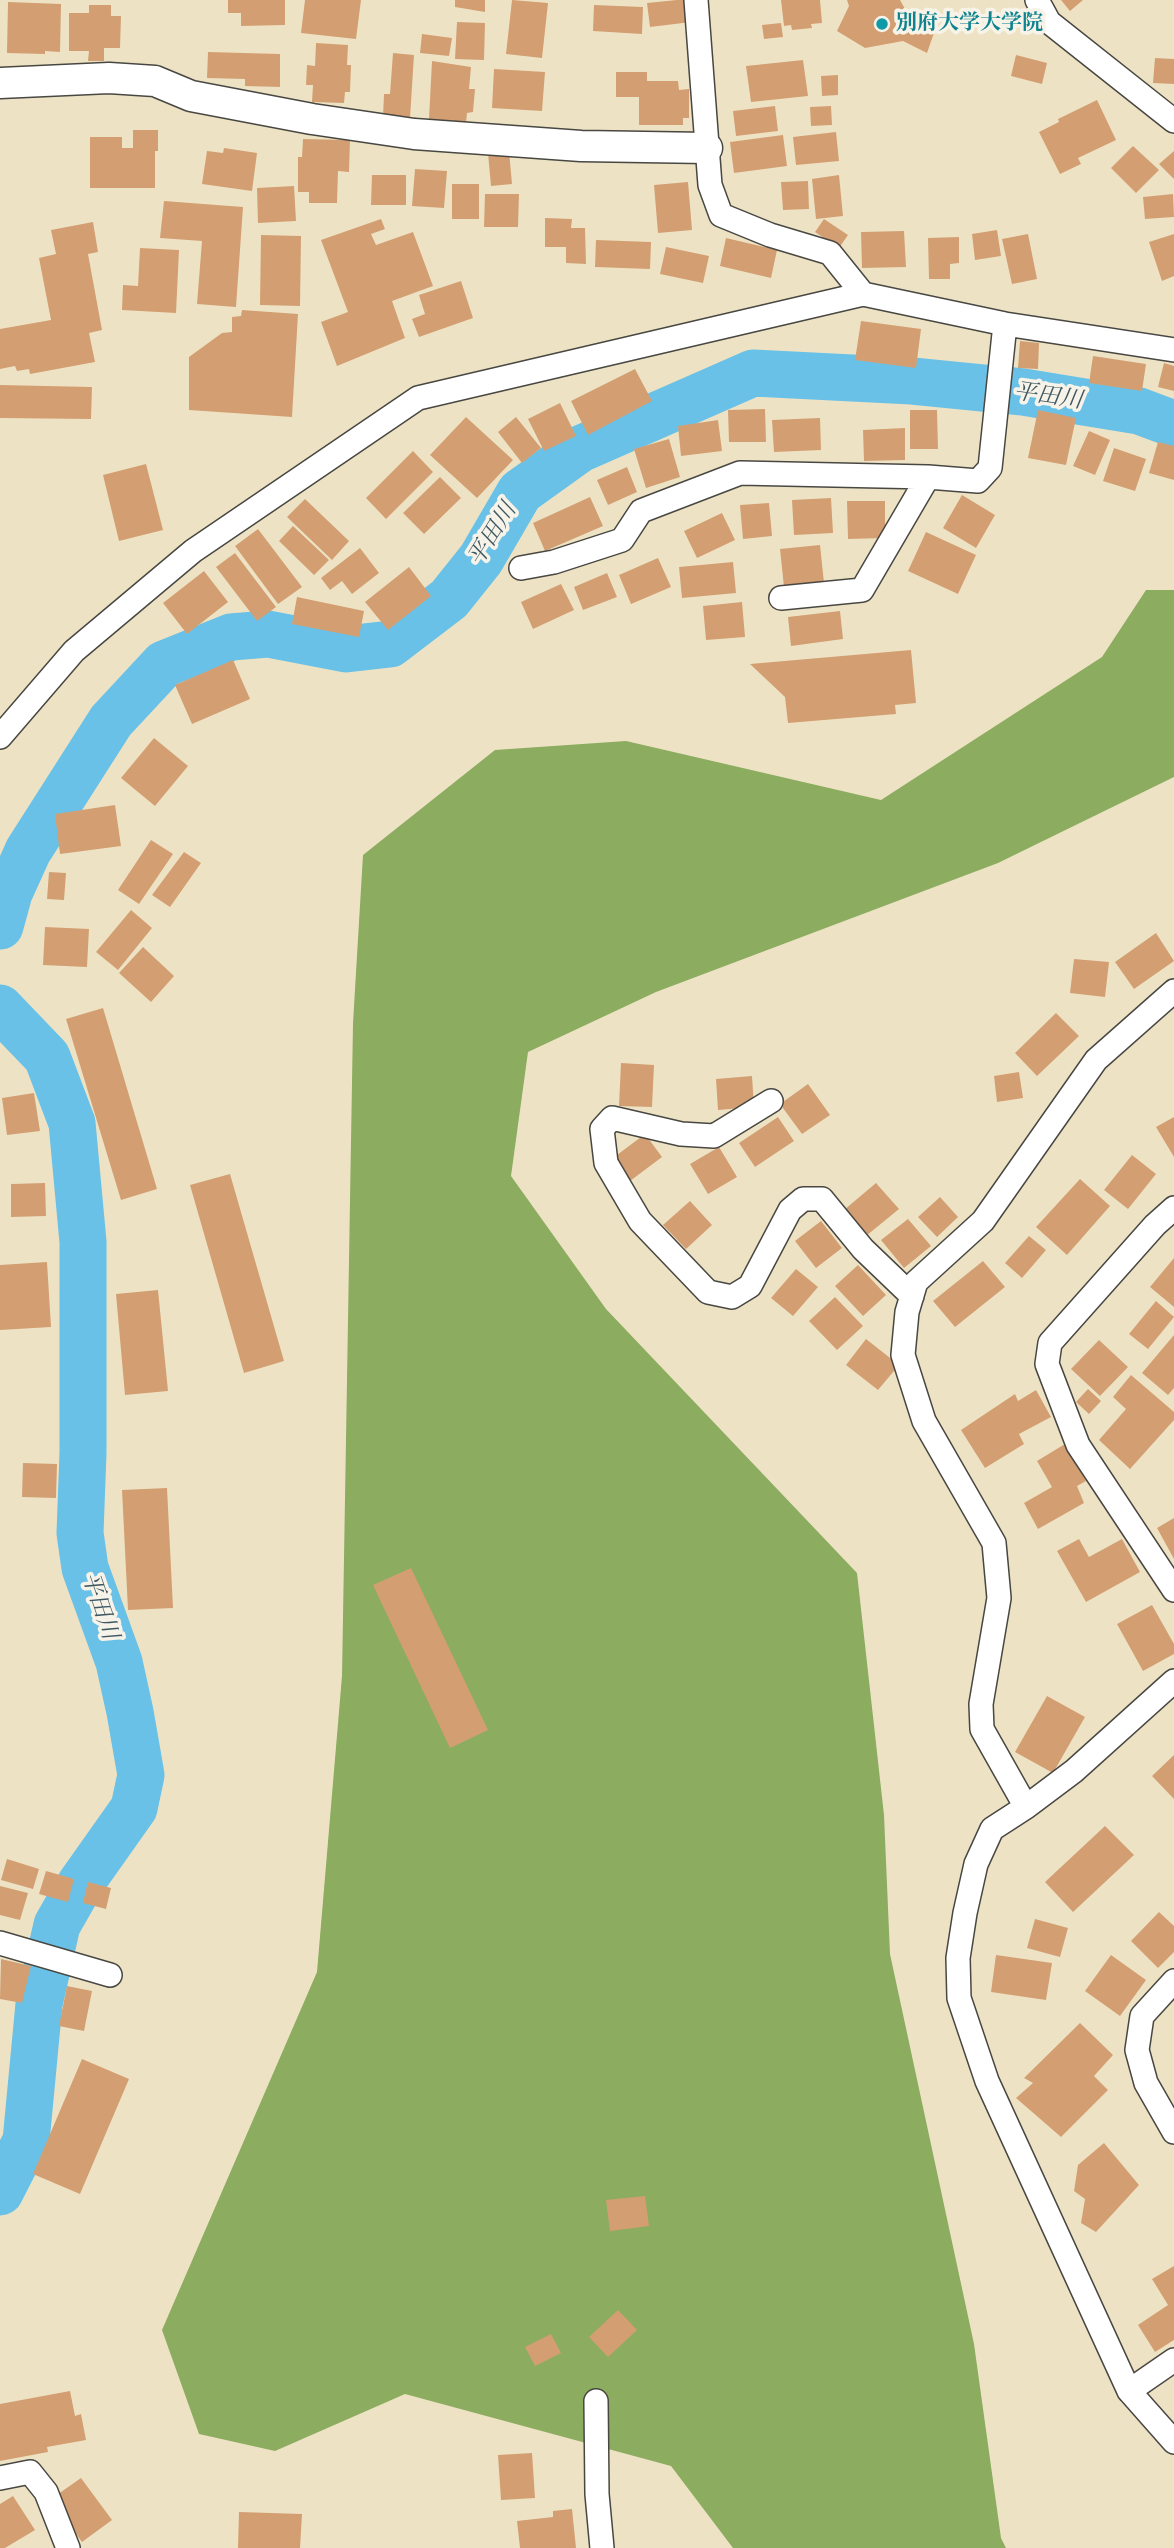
<!DOCTYPE html>
<html>
<head>
<meta charset="utf-8">
<style>
	body { margin:0 }
	canvas { display:block; background:#ede3c4 }
</style>
</head>
<body>
<canvas width="1174" height="2548"></canvas>
<script>
const context = document.querySelector('canvas').getContext('2d');
context.lineJoin = 'round';
function fillPath(path, color) {
  context.fillStyle = color;
  context.fill(path, 'evenodd');
}
function poly(rows) {
  const path = new Path2D();
  for (const r of rows) {
    path.moveTo(r[0], r[1]);
    for (let i = 2; i < r.length; i += 2) path.lineTo(r[i], r[i + 1]);
  }
  return path;
}
function trace(path, color, width, dash) {
  context.strokeStyle = color;
  context.lineWidth = width;
  context.lineCap = dash ? 'butt' : 'round';
  context.setLineDash(dash || []);
  context.stroke(path);
}
function label(font, color, halo, rows, align = 'center') {
  context.font = font + ' "IM FELL Great Primer","Noto Serif JP",serif';
  context.lineWidth = 7;
  context.setLineDash([]);
  context.textBaseline = 'middle';
  context.strokeStyle = halo;
  context.fillStyle = color;
  for (const [text, x, y, turn = 0] of rows) {
    context.save();
    context.translate(x, y);
    context.rotate((+turn || 0) * Math.PI / 180);
    context.textAlign = isNaN(turn) ? turn : align;
    if (halo) context.strokeText(text, 0, 0);
    context.fillText(text, 0, 0);
    context.restore();
  }
}
const forest = poly([
	[1146,590,1174,590,1174,777,998,863,656,992,528,1052,511,1176,606,1309,857,1573,884,1815,890,1954,974,2344,1001,2538,1006,2548,733,2548,671,2466,405,2394,275,2451,199,2434,162,2330,317,1972,342,1676,353,1023,363,855,495,750,626,741,881,800,1102,657]
]);
const river = poly([
	[0,926,9,893,28,851,111,721,164,664,231,637,268,634,346,649,390,644,449,599,481,559,520,492,580,449,753,373,912,381,1023,392,1139,411,1174,424],
	[0,1008,47,1057,72,1123,83,1242,83,1453,80,1533,85,1568,119,1662,130,1712,141,1775,134,1808,81,1883,57,1925,39,2004,26,2141,0,2192]
]);
const building = poly([
	[228,0,285,0,285,25,241,26,241,13,228,13],
	[305,0,361,0,356,39,301,33],
	[455,0,485,0,485,12,455,7],
	[512,0,548,3,542,58,506,54],
	[677,0,688,0,691,22,650,27,647,3],
	[781,0,820,0,822,23,811,24,812,28,792,30,791,25,784,26],
	[847,0,900,0,910,18,935,30,927,53,903,41,865,48,837,31,849,6],
	[1061,0,1083,0,1070,11],
	[8,2,61,4,60,52,45,51,45,54,7,53],
	[89,5,111,5,111,16,121,16,120,48,104,48,104,61,88,61,89,51,69,51,69,13,89,13],
	[594,5,643,7,642,34,593,31],
	[457,22,485,23,484,60,455,59],
	[781,23,783,37,764,39,762,25],
	[422,34,452,38,449,56,420,53],
	[316,43,348,45,347,65,351,65,350,92,345,92,344,103,312,102,313,85,306,85,307,65,315,66],
	[208,52,280,54,280,87,245,86,245,79,207,78],
	[393,53,414,55,410,118,383,117,384,94,390,94],
	[1016,55,1047,63,1042,84,1011,76],
	[1155,58,1174,59,1174,84,1153,83],
	[803,60,808,96,751,102,746,66],
	[432,61,471,67,469,89,475,89,473,112,467,113,466,123,429,119],
	[494,69,545,72,542,111,492,108],
	[616,72,647,72,647,81,678,81,679,90,689,89,689,118,683,118,683,125,639,125,639,97,616,97],
	[838,75,838,95,822,96,821,76],
	[1097,100,1116,140,1078,158,1081,164,1060,174,1039,132,1059,122,1058,119],
	[775,106,778,131,736,136,733,111],
	[831,106,832,125,811,126,810,107],
	[133,130,158,130,158,151,155,151,155,188,90,188,90,137,122,137,122,148,133,148],
	[836,132,839,161,796,165,793,137],
	[783,135,787,166,734,173,730,142],
	[303,139,350,140,349,172,338,171,337,203,309,203,309,192,298,192,298,157,302,157],
	[1133,146,1159,170,1136,193,1111,168],
	[224,148,257,153,252,191,202,184,207,151,223,153],
	[509,151,512,184,491,186,488,153],
	[1174,151,1174,179,1159,164],
	[415,169,447,171,444,208,412,206],
	[372,175,406,175,406,205,371,205],
	[839,175,843,216,816,219,812,179],
	[808,181,809,209,783,210,781,182],
	[688,182,692,230,658,233,654,185],
	[452,184,479,184,479,219,452,219],
	[294,186,296,221,258,223,257,188],
	[485,194,519,194,518,227,484,227],
	[1173,194,1174,217,1145,219,1143,197],
	[164,201,243,207,236,307,197,304,202,241,160,238],
	[545,218,572,219,571,228,585,228,586,264,566,263,566,247,545,247],
	[381,219,385,229,371,234,376,245,413,232,433,286,392,301,405,338,337,366,321,322,348,312,321,240],
	[824,219,848,235,839,248,815,232],
	[93,222,98,252,88,254,102,330,89,333,95,362,30,374,29,369,17,371,15,366,0,369,0,329,51,320,39,258,56,254,51,230],
	[997,230,1001,256,975,260,972,234],
	[904,231,906,267,862,268,861,232],
	[1028,234,1037,279,1012,284,1002,239],
	[1174,234,1174,276,1162,281,1149,242],
	[261,235,301,236,300,306,260,305],
	[959,237,959,263,950,264,950,279,929,279,928,238],
	[726,238,777,250,771,278,720,266],
	[596,240,651,242,650,269,595,267],
	[666,247,709,256,703,283,660,274],
	[140,248,179,250,176,313,122,310,123,285,138,286],
	[461,281,473,318,419,337,412,319,425,314,419,295],
	[242,310,298,314,292,417,189,410,189,357,222,333,232,332,232,317,241,316],
	[861,321,921,329,916,368,855,360],
	[1020,341,1039,343,1038,369,1018,368],
	[1093,356,1146,364,1142,391,1089,383],
	[1164,363,1174,366,1174,391,1158,387],
	[635,369,652,401,588,435,571,401],
	[0,385,92,387,91,419,0,418],
	[560,403,576,436,544,451,528,419],
	[765,409,766,442,729,442,728,410],
	[910,410,937,410,938,449,910,449],
	[1038,410,1076,418,1066,465,1028,458],
	[466,417,513,460,477,498,430,455],
	[516,417,541,448,522,463,498,432],
	[820,418,821,450,774,452,772,420],
	[718,420,722,451,681,456,678,426],
	[905,428,905,460,864,461,863,430],
	[1089,431,1110,440,1095,475,1073,466],
	[669,439,680,477,646,488,634,449],
	[1158,442,1174,446,1174,480,1149,473],
	[1114,448,1146,459,1135,491,1103,481],
	[413,451,433,472,386,519,366,498],
	[146,464,163,530,119,541,103,475],
	[627,467,637,492,608,505,597,480],
	[440,477,461,498,424,534,403,513],
	[962,495,995,515,976,548,943,528],
	[590,497,603,526,545,551,533,523],
	[831,498,833,533,794,535,792,500],
	[305,499,349,541,332,560,287,517],
	[847,501,885,501,885,538,848,539],
	[769,503,772,536,743,539,740,505],
	[722,513,735,540,697,558,684,531],
	[293,526,329,560,314,575,279,541],
	[258,529,302,587,278,604,235,546],
	[926,532,976,555,958,594,908,571],
	[820,545,824,583,784,587,780,549],
	[360,548,379,573,352,594,342,581,330,590,321,578],
	[235,553,276,607,257,621,216,567],
	[658,558,671,587,631,604,619,575],
	[733,562,736,593,682,598,679,567],
	[409,567,431,596,388,630,365,602],
	[204,571,228,602,187,634,163,603],
	[607,573,617,597,583,610,574,587],
	[561,584,574,610,533,629,521,602],
	[297,597,364,611,359,637,292,624],
	[742,602,745,637,706,640,703,606],
	[840,611,843,639,791,646,788,617],
	[911,650,916,703,895,705,896,714,788,723,785,697,750,664],
	[233,660,250,699,192,724,175,685],
	[154,738,188,766,155,806,121,778],
	[115,805,121,846,60,854,55,814],
	[151,840,173,854,139,904,118,890],
	[184,852,201,863,170,907,152,895],
	[49,872,66,873,64,900,47,899],
	[131,910,152,928,118,970,96,952],
	[45,927,89,929,87,967,43,965],
	[1156,933,1174,961,1134,989,1115,962],
	[143,947,174,976,151,1002,119,973],
	[1074,959,1109,962,1105,997,1070,993],
	[103,1008,157,1189,121,1200,66,1019],
	[1056,1013,1079,1036,1037,1076,1015,1053],
	[621,1063,654,1065,652,1107,619,1106],
	[1019,1072,1023,1098,997,1102,994,1076],
	[752,1076,754,1107,718,1110,716,1079],
	[808,1084,830,1115,802,1134,780,1104],
	[34,1093,40,1131,7,1135,2,1098],
	[778,1117,794,1141,755,1167,739,1143],
	[1174,1117,1174,1157,1156,1127],
	[645,1134,662,1157,630,1181,613,1158],
	[719,1147,737,1177,708,1194,690,1164],
	[1132,1155,1156,1174,1128,1209,1104,1190],
	[230,1174,284,1361,244,1373,190,1185],
	[1080,1179,1110,1206,1067,1255,1036,1227],
	[45,1183,46,1216,11,1217,11,1184],
	[876,1183,899,1209,866,1236,844,1210],
	[940,1197,958,1217,937,1237,918,1217],
	[690,1201,712,1225,686,1249,663,1225],
	[908,1219,931,1246,904,1268,881,1240],
	[821,1221,842,1248,816,1268,795,1241],
	[1029,1236,1046,1250,1022,1278,1005,1263],
	[1174,1258,1174,1307,1150,1287],
	[983,1261,1005,1287,955,1327,933,1301],
	[47,1262,51,1327,0,1330,0,1265],
	[858,1265,886,1295,863,1316,835,1286],
	[796,1269,818,1287,793,1316,771,1298],
	[158,1290,168,1391,125,1395,116,1294],
	[835,1297,863,1326,837,1350,809,1321],
	[1156,1301,1174,1317,1148,1349,1129,1334],
	[1174,1335,1174,1388,1168,1395,1142,1373],
	[866,1339,899,1365,878,1390,846,1365],
	[1099,1340,1128,1367,1100,1396,1071,1369],
	[1131,1375,1174,1412,1174,1420,1130,1469,1099,1440,1126,1409,1113,1397],
	[1088,1389,1101,1401,1089,1414,1076,1402],
	[1036,1390,1051,1417,1019,1434,1024,1444,985,1468,961,1430,1015,1394,1018,1401],
	[1065,1444,1086,1481,1077,1486,1084,1503,1038,1529,1024,1503,1052,1487,1037,1461],
	[23,1463,57,1464,56,1498,22,1497],
	[167,1488,173,1608,128,1610,122,1490],
	[1174,1518,1174,1559,1157,1528],
	[1079,1539,1089,1557,1122,1539,1140,1572,1086,1602,1057,1551],
	[411,1568,488,1730,450,1748,373,1585],
	[1152,1605,1174,1644,1174,1654,1143,1671,1117,1624],
	[1047,1696,1085,1717,1053,1773,1015,1752],
	[1174,1755,1174,1799,1152,1776],
	[1105,1826,1134,1855,1073,1912,1045,1882],
	[7,1859,39,1869,33,1889,1,1880],
	[46,1871,74,1879,68,1902,39,1894],
	[88,1882,111,1888,106,1909,83,1903],
	[0,1886,28,1893,20,1920,0,1915],
	[1159,1912,1174,1926,1174,1952,1158,1968,1131,1941],
	[1035,1919,1068,1928,1060,1957,1027,1948],
	[996,1955,1052,1963,1046,2000,991,1992],
	[1111,1955,1146,1980,1120,2016,1085,1991],
	[1,1959,31,1966,22,2003,0,1999],
	[67,1986,92,1991,84,2031,59,2026],
	[1080,2023,1113,2055,1094,2076,1108,2090,1061,2137,1016,2098,1033,2083,1024,2078],
	[82,2059,129,2079,80,2194,33,2174],
	[1104,2143,1139,2185,1096,2232,1081,2223,1085,2199,1074,2191,1078,2165],
	[645,2196,649,2226,610,2231,606,2200],
	[1174,2266,1174,2340,1155,2352,1138,2325,1168,2305,1152,2279],
	[618,2310,637,2330,608,2357,589,2337],
	[551,2334,561,2353,535,2366,525,2347],
	[70,2391,75,2416,81,2414,86,2440,47,2447,48,2452,0,2461,0,2404],
	[532,2453,535,2498,501,2500,498,2455],
	[81,2478,112,2520,82,2542,51,2499],
	[13,2496,35,2530,5,2548,0,2548,0,2504],
	[572,2509,576,2548,520,2548,517,2521,553,2517,553,2511],
	[239,2512,302,2514,300,2548,238,2548]
]);
const minor = poly([
	[696,0,710,185,721,215,770,235,830,253,863,294],
	[1037,0,1049,22,1174,121],
	[521,568,554,562,622,540,641,511,740,473,928,477,978,481,990,468,1005,324],
	[781,598,862,590,928,477],
	[0,737,74,651,193,551,418,398,863,294,1005,324,1174,350],
	[771,1101,714,1136,681,1134,612,1118,602,1129,606,1163,640,1221,708,1292,732,1297,750,1286,790,1210,803,1199,822,1199,863,1249,912,1296],
	[1174,1208,1155,1225,1050,1343,1047,1364,1078,1445,1174,1590],
	[1174,1681,1074,1771,1026,1807,992,1829,976,1864,965,1913,958,1958,959,1998,987,2081,1129,2391,1174,2442],
	[1026,1807,982,1729,981,1704,999,1598,994,1543,924,1421,903,1355,907,1312,916,1282,983,1221,1096,1060,1174,991],
	[0,1943,110,1975],
	[1174,1981,1142,2016,1137,2050,1146,2083,1174,2132],
	[1129,2391,1174,2360],
	[596,2401,597,2494,602,2548],
	[0,2478,30,2472,46,2492,68,2548]
]);
const tertiary = poly([
	[0,83,109,78,155,81,191,96,312,119,414,134,581,146,707,148]
]);
const markers = [
	[882,24,7,"#0f9aa8"]
];
const cultureNames = [
	["別府大学大学院",896,24]
];
const waterNames = [
	["平田川",1048,397,8],
	["平田川",493,535,-58],
	["平田川",99,1606,71]
];
fillPath(forest, '#8cac60');
trace(river, '#6ac1e7', 47);
fillPath(building, '#d39f72');
trace(minor, '#484742', 26);
trace(tertiary, '#484742', 33);
trace(minor, '#fff', 23);
trace(tertiary, '#fff', 30);
for (const [x, y, r, color] of markers) {
  const dot = new Path2D();
  dot.arc(x, y, r, 0, 2 * Math.PI);
  context.fillStyle = color;
  context.fill(dot);
  trace(dot, '#f7f3e8', 2.5);
}
label('bold 21px', '#0d838f', '#f7f3e8', cultureNames, 'left');
label('italic 23px', '#3e5863', '#f7f3e8', waterNames);
</script>
</body>
</html>
